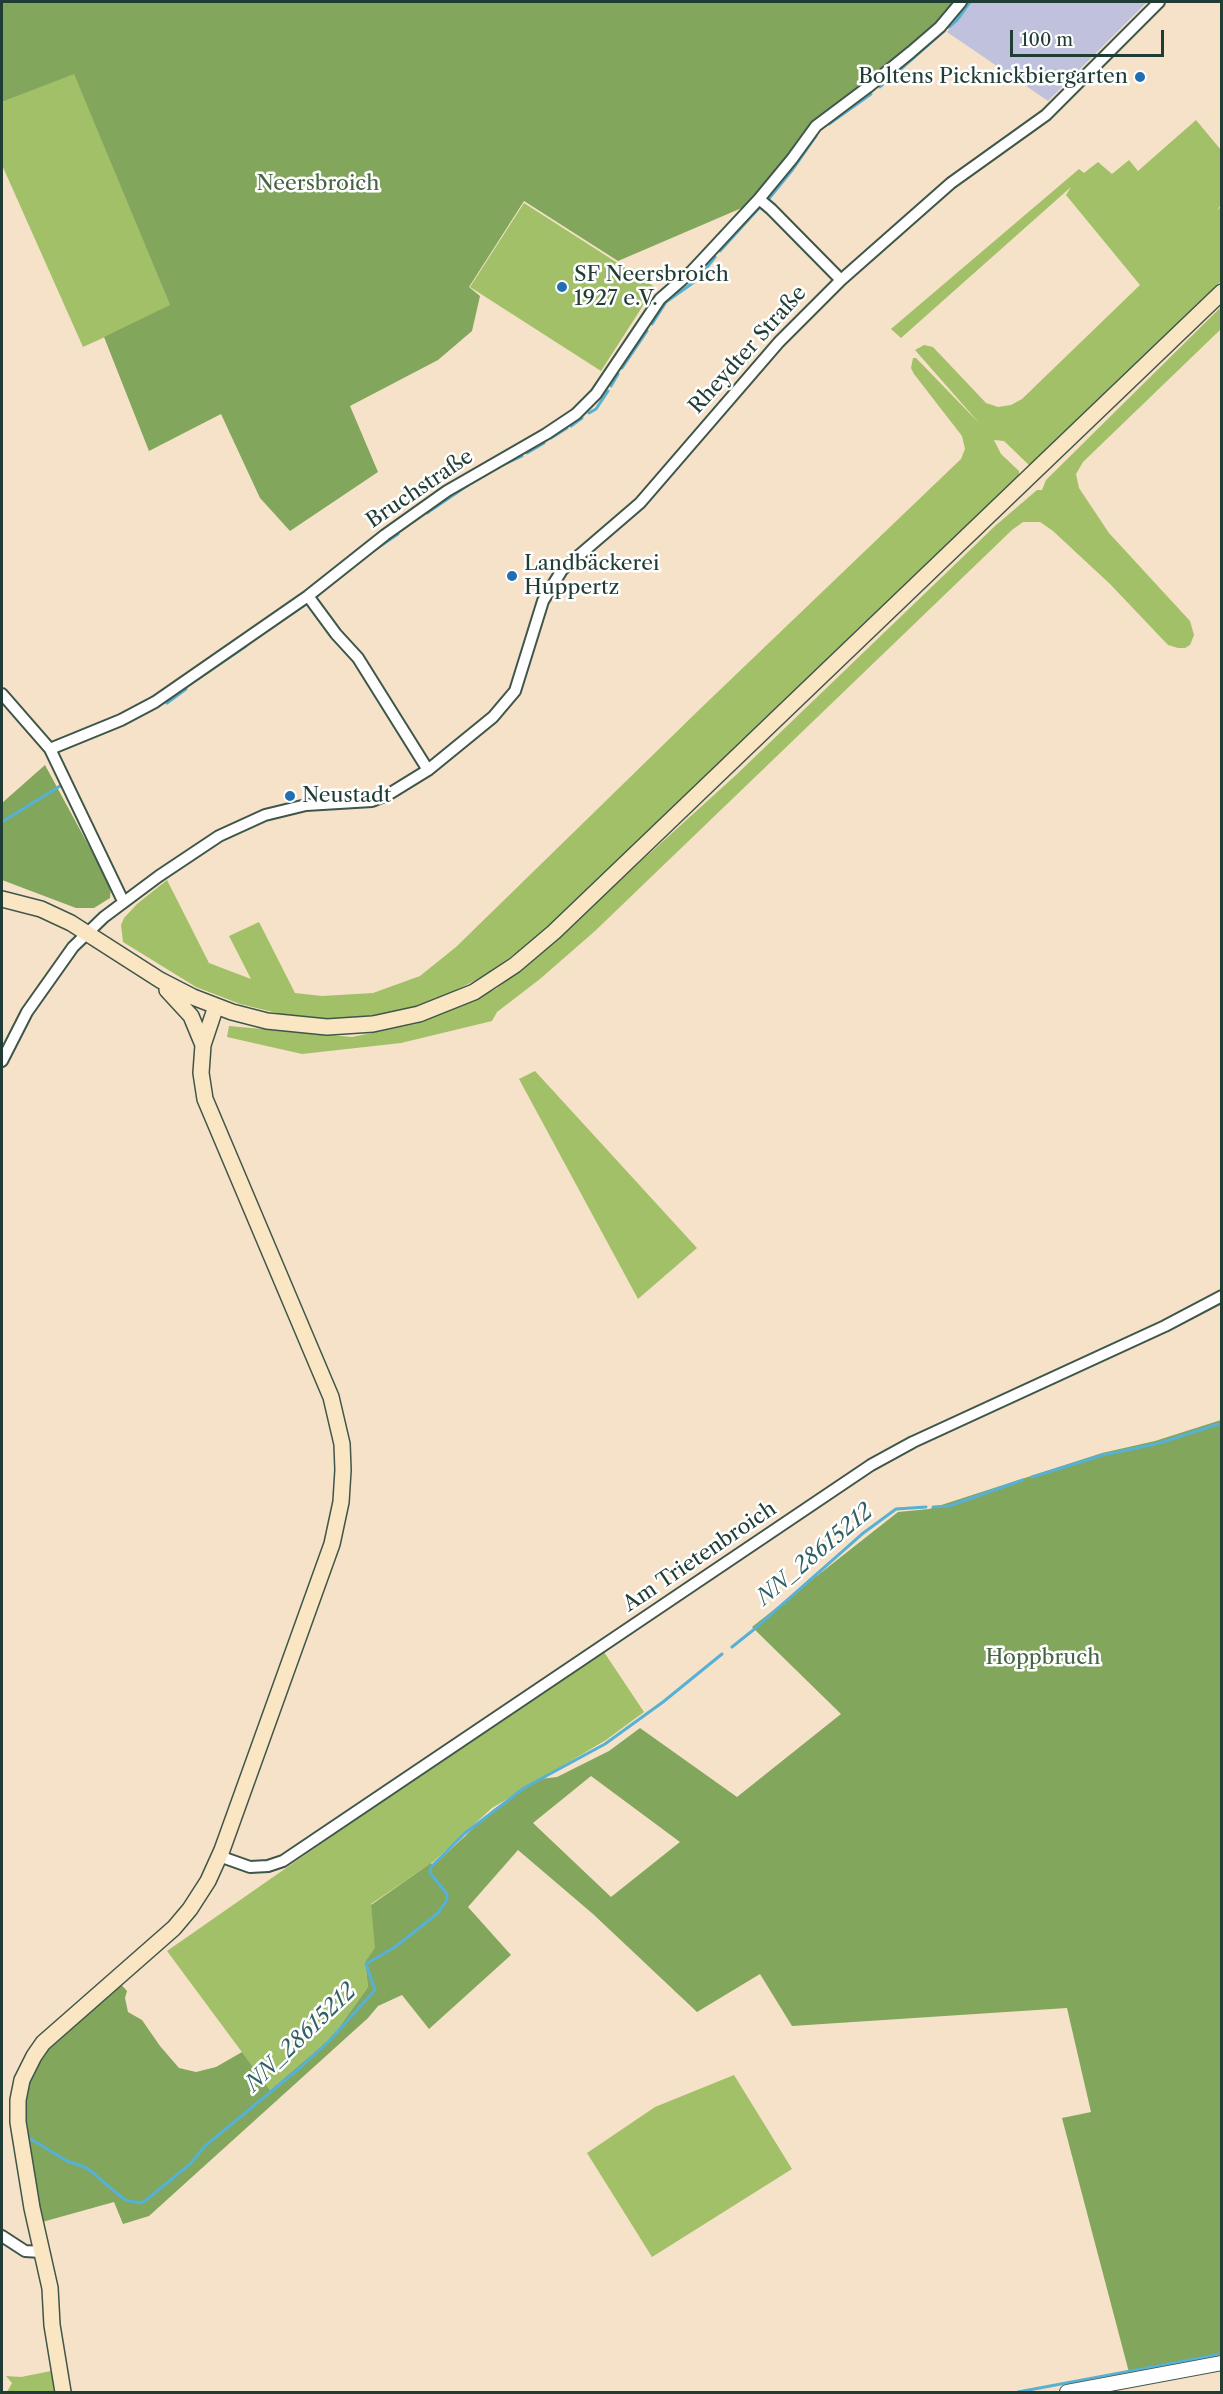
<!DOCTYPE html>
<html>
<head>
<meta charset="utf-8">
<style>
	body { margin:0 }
	#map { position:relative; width:1223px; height:2394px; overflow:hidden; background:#f6e2c8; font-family:"Libre Caslon Text",serif }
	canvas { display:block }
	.frame { position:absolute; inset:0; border:3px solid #1f3d34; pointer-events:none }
	.scale { position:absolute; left:1010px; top:30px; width:154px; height:27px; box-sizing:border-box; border:3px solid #1f3d34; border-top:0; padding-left:8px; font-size:18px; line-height:21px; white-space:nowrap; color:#1f3d34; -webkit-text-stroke:4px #fff; paint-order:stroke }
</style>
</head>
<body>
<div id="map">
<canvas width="1223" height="2394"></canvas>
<div class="frame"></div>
<div class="scale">100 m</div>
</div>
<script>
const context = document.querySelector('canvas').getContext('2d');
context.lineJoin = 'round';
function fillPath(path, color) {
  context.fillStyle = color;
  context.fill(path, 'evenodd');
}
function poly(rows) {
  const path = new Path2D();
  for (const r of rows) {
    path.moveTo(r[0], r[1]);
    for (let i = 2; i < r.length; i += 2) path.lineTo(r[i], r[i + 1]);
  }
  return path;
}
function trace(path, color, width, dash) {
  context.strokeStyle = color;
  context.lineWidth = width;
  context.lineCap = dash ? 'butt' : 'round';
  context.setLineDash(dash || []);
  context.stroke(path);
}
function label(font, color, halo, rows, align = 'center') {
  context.font = font + ' "Libre Caslon Text",serif';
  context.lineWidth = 5;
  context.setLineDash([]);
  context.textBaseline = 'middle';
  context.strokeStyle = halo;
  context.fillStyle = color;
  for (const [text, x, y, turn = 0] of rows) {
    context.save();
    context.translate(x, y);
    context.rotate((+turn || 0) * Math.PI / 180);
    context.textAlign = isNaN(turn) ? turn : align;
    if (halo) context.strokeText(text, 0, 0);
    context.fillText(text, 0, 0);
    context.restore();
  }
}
const industrial = poly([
	[972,2,1147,2,1048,101,947,32]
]);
const green = poly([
	[74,73,171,307,83,347,2,165,2,102],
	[1196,120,1221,150,1221,205,1217,210,1221,207,1221,281,1030,466,1004,441,994,440,1001,454,1019,471,1019,475,542,935,480,978,436,1000,393,1014,328,1019,293,1017,240,1004,196,987,123,942,121,925,124,918,137,904,167,880,209,963,251,979,229,936,259,922,295,993,322,996,373,993,420,976,456,947,701,708,961,459,965,449,962,436,914,374,911,368,913,358,916,358,980,424,915,350,924,345,933,347,986,403,998,407,1011,405,1022,399,1140,285,1066,195,1071,187,901,338,891,329,1079,169,1084,173,1098,162,1112,174,1129,160,1138,171],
	[524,203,655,287,601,371,470,287],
	[1221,307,1221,329,1083,462,1076,474,1079,488,1109,533,1190,621,1194,635,1190,645,1185,648,1178,648,1168,645,1110,584,1053,531,1040,522,1023,522,1012,530,595,931,540,979,497,1012,492,1021,401,1043,302,1054,227,1037,229,1026,352,1037,416,1024,496,989,585,912,736,775,995,526,1037,490,1042,490,1046,480],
	[535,1071,697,1248,638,1299,519,1079],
	[604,1652,644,1712,606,1740,492,1808,433,1862,371,1904,376,1949,365,1962,368,1987,332,2037,270,2090,167,1951,388,1797],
	[734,2075,792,2169,652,2257,587,2153,655,2107],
	[51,2371,54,2392,7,2392,12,2383,6,2376,21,2377]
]);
const forest = poly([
	[2,2,958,2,949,14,883,72,816,121,751,204,618,261,524,201,469,287,480,296,472,331,438,360,350,406,378,472,290,531,260,498,221,414,149,451,104,337,170,305,74,74,2,102],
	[45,765,111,887,110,898,94,908,76,908,2,880,2,803],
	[1221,1420,1221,2362,1131,2380,1062,2118,1091,2112,1067,2008,792,2026,760,1974,697,2012,593,1914,518,1850,468,1907,511,1955,429,2029,402,1995,378,2006,368,2018,149,2216,123,2224,114,2202,35,2224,21,2139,26,2071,116,1979,127,1991,125,1998,128,2012,142,2020,160,2046,179,2068,196,2072,216,2067,242,2052,270,2090,332,2037,368,1987,365,1962,375,1948,371,1905,431,1863,433,1866,494,1809,540,1779,557,1777,609,1751,640,1728,737,1797,841,1714,752,1627,898,1512,929,1509,1102,1453,1155,1441],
	[591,1776,680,1842,611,1897,533,1823]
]);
const stream = poly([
	[949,27,957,20,970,2],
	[895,74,944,31],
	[880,87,890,78],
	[829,124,871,94],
	[767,201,793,169,816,136],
	[720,251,760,207],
	[652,324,666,302,697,280,715,257],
	[622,368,647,331],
	[611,386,618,374],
	[589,413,596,409,608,391],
	[571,426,582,418],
	[551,438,567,428],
	[527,453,544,443],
	[505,464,522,456],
	[427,513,468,485],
	[376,549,398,534],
	[314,599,328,586],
	[259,636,306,604],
	[199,678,246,646],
	[167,703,186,689],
	[2,822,60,786],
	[1032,1477,1103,1455,1156,1444,1222,1423],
	[933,1507,949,1506,1023,1480],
	[732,1647,752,1631,862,1534,896,1509,926,1507],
	[26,2136,67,2161,87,2168,125,2200,140,2203,145,2201,190,2164,205,2146,302,2066,329,2041,375,1990,366,1964,395,1947,438,1913,447,1900,447,1894,430,1873,431,1867,464,1834,524,1788,605,1744,663,1702,722,1654],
	[1018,2392,1222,2354]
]);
const minor = poly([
	[759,199,771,209,841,280],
	[308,596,336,634,358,658,428,770],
	[2,694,50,749,123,901],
	[50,749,121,720,155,702,308,596,385,535,447,491,546,434,576,414,596,394,660,299,692,271,759,199,792,159,816,126,868,87,911,52,940,27,961,2],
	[2,1061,27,1012,73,947,104,917,159,876,219,836,265,815,306,805,372,801,389,794,428,770,493,717,515,691,543,601,562,570,640,503,779,342,841,280,951,183,1046,115,1159,2],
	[219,1856,250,1867,268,1866,283,1861,871,1465,913,1442,1165,1326,1222,1296],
	[2,2236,25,2251,41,2252]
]);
const tertiary = poly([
	[1067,2392,1222,2363]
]);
const secondary = poly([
	[2,899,41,909,71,923,160,980,193,997,232,1012,267,1021,327,1027,373,1024,419,1014,474,992,515,965,554,932,1222,292],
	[167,990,191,1016,203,1045],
	[63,2392,52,2325,50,2288,32,2208,18,2122,18,2100,22,2080,34,2056,43,2043,174,1928,190,1909,208,1881,222,1850,332,1544,341,1502,343,1470,342,1444,331,1397,205,1099,201,1073,203,1045,216,1006]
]);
const markers = [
	[1140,77,6,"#1f6fb2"],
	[562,287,6,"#1f6fb2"],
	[512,576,6,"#1f6fb2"],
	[290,796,6,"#1f6fb2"]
];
const poiNames = [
	["Boltens Picknickbiergarten",1128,77,"right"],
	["SF Neersbroich",574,275],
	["1927 e.V.",574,299],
	["Landbäckerei",524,564],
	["Huppertz",524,588],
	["Neustadt",302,796]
];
const parkNames = [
	["Neersbroich",318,184],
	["Hoppbruch",1043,1658]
];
const streetNames = [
	["Rheydter Straße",748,350,-48],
	["Bruchstraße",420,489,-34],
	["Am Trietenbroich",700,1557,-34]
];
const waterNames = [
	["NN_28615212",815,1555,-40],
	["NN_28615212",301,2038,-44]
];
fillPath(industrial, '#c0c2dd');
fillPath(green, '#a2c067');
fillPath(forest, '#81a65c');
trace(stream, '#57b1d4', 3);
trace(minor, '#3f564a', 14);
trace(tertiary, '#3f564a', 16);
trace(secondary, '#3f564a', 18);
trace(minor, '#fff', 10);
trace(tertiary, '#fff', 14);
trace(secondary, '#fbe6c4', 15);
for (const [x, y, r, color] of markers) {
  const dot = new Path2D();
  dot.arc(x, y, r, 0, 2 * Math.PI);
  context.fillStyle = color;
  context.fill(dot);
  trace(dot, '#fff', 2);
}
label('21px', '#1f3d34', '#fff', poiNames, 'left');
label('21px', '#466443', '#fff', parkNames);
label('21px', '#1f3d34', '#fff', streetNames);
label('italic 22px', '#306064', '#fff', waterNames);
</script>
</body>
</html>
